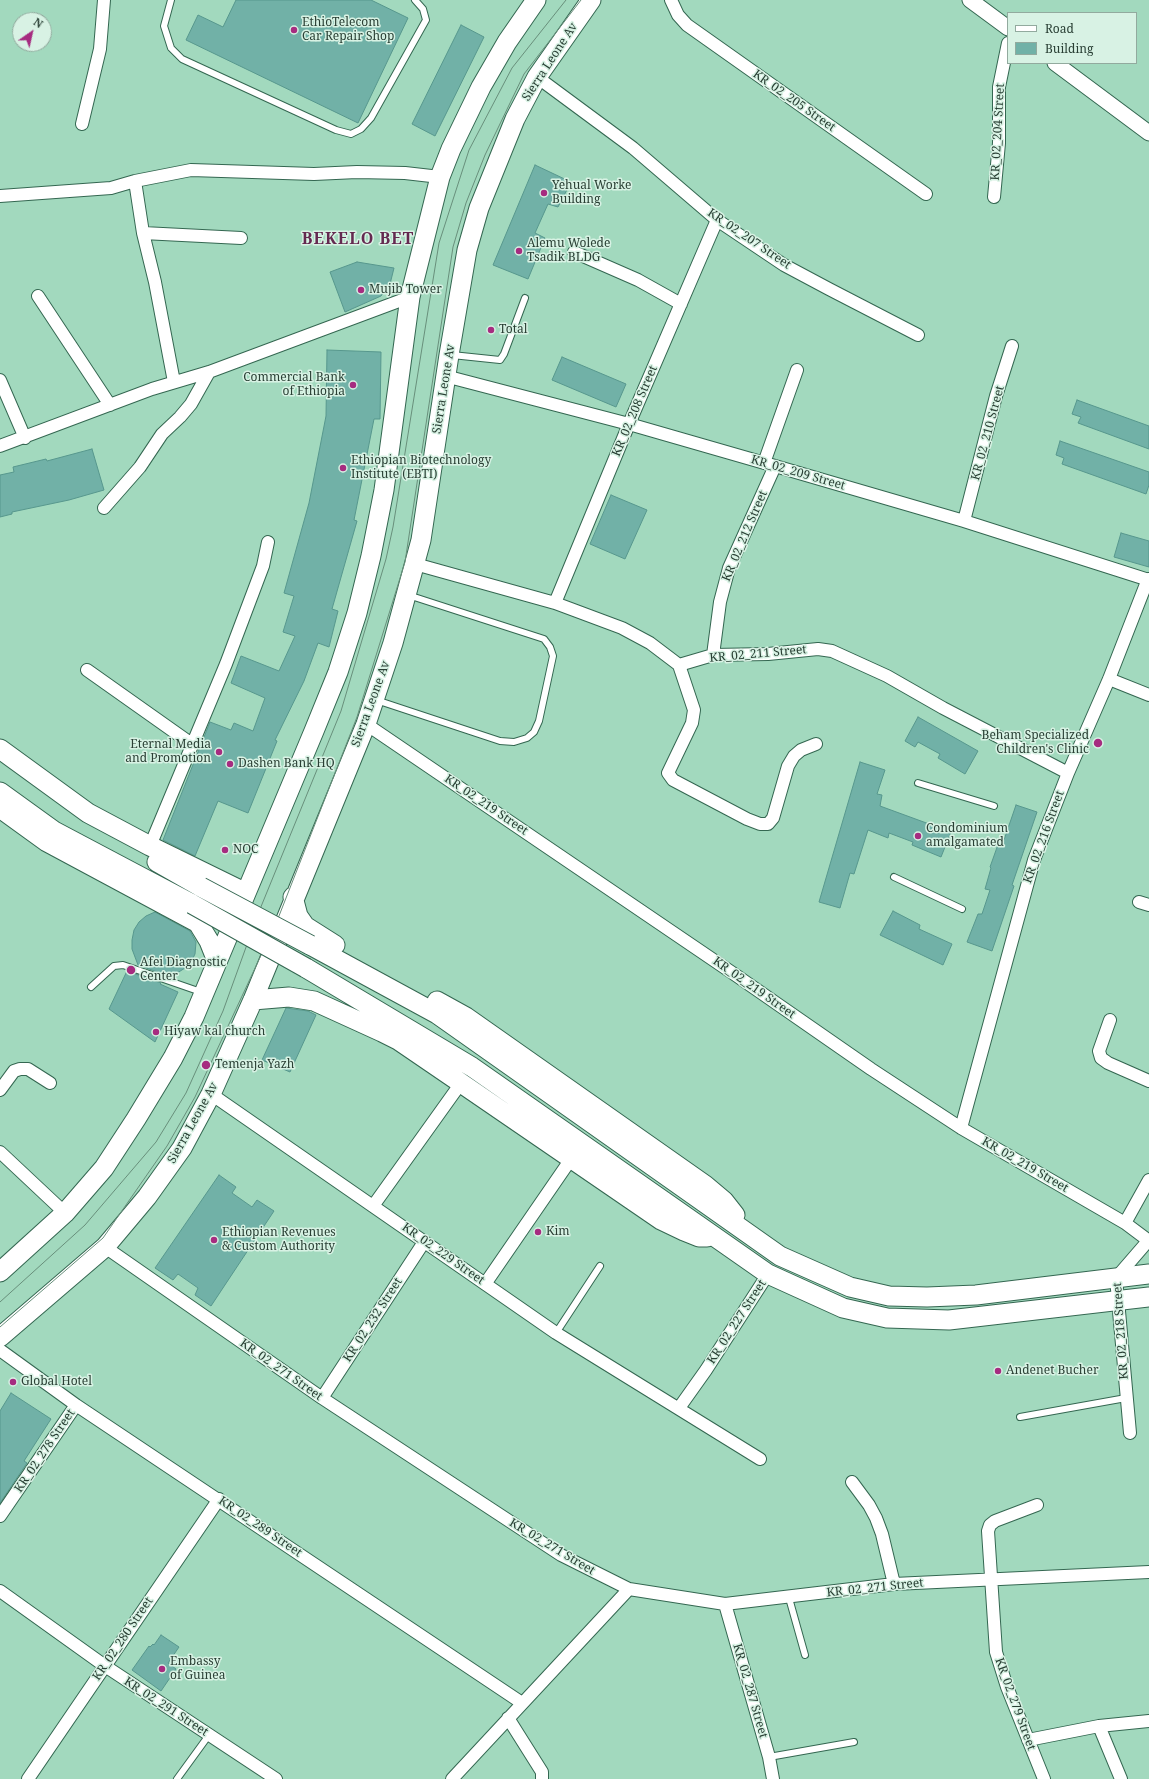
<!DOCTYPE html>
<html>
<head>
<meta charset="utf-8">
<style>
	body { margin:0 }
	#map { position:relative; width:1149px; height:1779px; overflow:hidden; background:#a2d9be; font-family:"Noto Serif",serif }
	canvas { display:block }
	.legend { position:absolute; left:1007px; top:12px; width:130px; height:52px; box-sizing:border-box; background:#d8f2e4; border:1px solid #92aa9e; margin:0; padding:5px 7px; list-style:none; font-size:12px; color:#293f34 }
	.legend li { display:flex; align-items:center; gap:8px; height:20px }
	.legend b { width:20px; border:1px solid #92aa9e }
	.north { position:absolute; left:12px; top:12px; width:40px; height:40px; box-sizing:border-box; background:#d8f2e4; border:1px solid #92aa9e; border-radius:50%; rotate:34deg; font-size:11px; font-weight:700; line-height:16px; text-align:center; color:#293f34 }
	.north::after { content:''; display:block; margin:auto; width:14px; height:18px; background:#a62c80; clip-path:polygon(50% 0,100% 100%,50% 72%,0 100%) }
</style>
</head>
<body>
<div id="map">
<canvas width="1149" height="1779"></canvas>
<ul class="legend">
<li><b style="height:5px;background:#fff"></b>Road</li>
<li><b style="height:11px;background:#71b1a7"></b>Building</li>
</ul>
<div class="north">N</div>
</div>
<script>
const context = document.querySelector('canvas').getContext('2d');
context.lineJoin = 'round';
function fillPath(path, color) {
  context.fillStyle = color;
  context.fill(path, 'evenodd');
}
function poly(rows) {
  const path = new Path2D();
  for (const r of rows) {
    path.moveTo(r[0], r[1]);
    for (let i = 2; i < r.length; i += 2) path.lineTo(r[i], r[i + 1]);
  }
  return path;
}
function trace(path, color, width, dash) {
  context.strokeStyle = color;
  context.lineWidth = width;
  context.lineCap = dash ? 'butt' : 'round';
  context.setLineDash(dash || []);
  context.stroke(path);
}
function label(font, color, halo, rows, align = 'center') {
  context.font = font + ' "Noto Serif",serif';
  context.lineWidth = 3;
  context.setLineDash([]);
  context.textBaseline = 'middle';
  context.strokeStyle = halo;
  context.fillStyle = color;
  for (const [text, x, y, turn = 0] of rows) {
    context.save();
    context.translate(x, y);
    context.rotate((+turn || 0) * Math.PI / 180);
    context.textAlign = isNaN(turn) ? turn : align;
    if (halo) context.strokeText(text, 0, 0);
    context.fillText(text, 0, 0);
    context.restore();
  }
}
const building = poly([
	[236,0,371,0,408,18,358,123,186,40,198,15,223,27,236,0],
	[461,25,484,37,435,136,412,124,461,25],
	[535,165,571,182,558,207,548,204,535,233,545,238,528,279,493,265,535,165],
	[357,262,394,268,390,284,381,296,345,312,330,272,357,262],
	[327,350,381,352,380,419,374,419,354,520,357,521,332,609,338,611,329,647,318,643,304,681,275,740,277,741,248,813,218,801,195,856,163,840,210,722,231,730,234,723,253,731,265,698,231,683,241,656,279,671,295,636,283,632,294,596,284,593,309,503,326,416,327,350],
	[562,357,626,384,616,407,552,380,562,357],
	[1077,400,1149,426,1149,449,1078,423,1081,417,1072,414,1077,400],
	[1060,441,1149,472,1149,485,1146,494,1062,464,1064,458,1056,455,1060,441],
	[92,449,104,490,69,500,12,512,12,514,0,517,0,475,14,472,13,467,46,459,47,461,92,449],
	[611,495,647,510,625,559,590,544,611,495],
	[1121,533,1149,541,1149,567,1114,557,1121,533],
	[918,717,978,751,965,774,938,758,940,754,918,742,915,747,905,741,918,717],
	[860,762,885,770,877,794,882,795,880,806,951,832,941,857,912,845,913,842,889,833,888,838,868,830,854,874,850,873,840,908,819,902,860,762],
	[1016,805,1037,812,1012,885,1014,886,992,951,967,942,978,914,982,914,990,890,985,889,991,868,990,867,1000,839,1004,840,1016,805],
	[893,911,920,925,919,929,952,944,943,965,880,935,893,911],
	[155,912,190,931,196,942,195,954,191,962,185,968,171,977,138,965,132,949,132,940,134,930,139,922,146,916,155,912],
	[127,971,161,983,160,984,178,992,155,1042,109,1009,127,971],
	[286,1008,308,1011,316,1015,290,1072,262,1060,286,1008],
	[219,1175,236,1187,232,1193,252,1207,257,1200,274,1211,211,1306,195,1295,198,1288,178,1274,173,1280,155,1268,219,1175],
	[11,1393,51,1419,24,1461,27,1463,0,1503,0,1411,11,1393],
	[161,1635,179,1647,168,1663,176,1669,161,1691,132,1670,149,1646,150,1647,153,1644,154,1645,161,1635]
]);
const service = poly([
	[171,0,164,26,171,48,182,59,336,130,351,134,361,129,371,118,426,20,423,9,415,0],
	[452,355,500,360,504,354,525,298],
	[376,700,500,741,514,742,527,738,534,732,539,721,553,656,550,647,544,639,408,595],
	[918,783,994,806],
	[894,877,962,909],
	[91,987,114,966,123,965,201,992],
	[556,1333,600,1266],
	[1020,1417,1126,1398],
	[789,1598,805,1655],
	[769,1757,854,1742],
	[177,1779,209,1735]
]);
const minor = poly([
	[671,0,678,15,687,25,926,194],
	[537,77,633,148,717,220,784,265,829,289,918,335],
	[82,124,100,49,104,0],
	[135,181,191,170,314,174,357,172,405,173,440,177],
	[0,196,111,188,135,181,143,233,155,282,174,382],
	[994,197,999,143,999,87,1008,43],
	[143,233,241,238],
	[574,252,638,280,681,304],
	[38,296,110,405],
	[445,376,629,424,775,466,964,521,1149,580],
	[0,380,25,438],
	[0,446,152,389,209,372,410,297],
	[764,463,797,370],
	[104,508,140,467,162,434,180,417,191,404,209,372],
	[964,521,996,396,1012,346],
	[415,564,555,603,622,628,650,643,679,665,713,655,768,654,818,649,832,651,887,676,943,708,1068,773],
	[555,603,629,424,717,220],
	[713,655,720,602,729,568,775,466],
	[679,665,694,710,692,723,668,773,673,780,747,819,760,824,768,824,773,818,788,766,794,756,801,750,816,744],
	[87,670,193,745],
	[1109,679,1149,695],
	[366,724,737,976,871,1069,961,1128,1125,1223,1149,1241],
	[150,846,226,664,263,566,268,542],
	[1139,902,1149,905],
	[1110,1020,1099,1051,1101,1058,1108,1063,1149,1081],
	[0,1090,14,1071,20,1069,28,1069,50,1083],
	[211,1094,556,1333,760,1459],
	[961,1128,1034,860,1068,773,1109,679,1148,579],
	[0,1152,65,1213],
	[373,1206,461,1083],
	[1125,1223,1149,1180],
	[105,1247,322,1398,561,1555,629,1589,725,1604,894,1584,1149,1572],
	[485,1284,571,1159],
	[0,1350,76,1405,522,1703],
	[322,1398,424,1242],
	[679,1408,706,1370,768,1274],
	[1130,1433,1116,1278,1148,1241],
	[852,1482,869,1505,876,1518,882,1534,894,1584],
	[1037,1505,995,1521,990,1525,988,1531,996,1652,1007,1687,1044,1779],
	[0,1516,76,1405],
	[0,1591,105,1666,276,1779],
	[725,1604,769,1757,773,1779],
	[508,1718,542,1772,542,1779],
	[1099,1726,1149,1721],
	[1028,1740,1099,1726,1121,1779],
	[28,1779,219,1499],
	[452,1779,629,1589]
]);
const tertiary = poly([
	[970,0,1008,28],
	[1055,63,1149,133]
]);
const primary = poly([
	[0,749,88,813,150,846,246,893],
	[0,792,54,831,192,904],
	[0,808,47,842,198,923,209,941,217,961],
	[157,862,201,887],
	[293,897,298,916,305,926,335,945],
	[310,945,437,1014,780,1256,850,1287,889,1296,927,1297,976,1295,1149,1274],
	[306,968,472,1067,768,1274,843,1308,887,1318,949,1320,1149,1297],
	[253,1000,289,997,314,1001,382,1032,398,1040,461,1083,661,1220,684,1231,699,1237,707,1237],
	[437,1001,466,1017,705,1185,724,1201,735,1215],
	[0,1272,65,1213,104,1168,136,1119,173,1058,194,1017,314,731,338,672,357,613,371,556,384,490,410,297,440,177,451,149,481,87,507,42,536,0],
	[0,1337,105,1247,147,1197,182,1148,211,1094,253,1000,366,724,393,643,421,540,449,355,467,250,479,208,515,119,537,77,591,0]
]);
const tram = poly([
	[0,1302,85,1225,156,1142,186,1093,223,1011,258,914,341,711,386,559,393,527,439,243,469,150,512,68,566,0],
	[0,1327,103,1238,167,1146,195,1097,277,921,357,717,405,562,453,247,466,203,485,155,524,74,581,0]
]);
const primaryBridge = poly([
	[201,887,310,945],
	[192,904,306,968]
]);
const markers = [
	[294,30,4,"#a62c80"],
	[544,193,4,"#a62c80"],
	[519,251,4,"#a62c80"],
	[361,290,4,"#a62c80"],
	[491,330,4,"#a62c80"],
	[353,385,4,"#a62c80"],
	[343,468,4,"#a62c80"],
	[1098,743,5,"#a62c80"],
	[219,752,4,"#a62c80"],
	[230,764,4,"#a62c80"],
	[918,836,4,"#a62c80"],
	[225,850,4,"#a62c80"],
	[131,970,5,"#a62c80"],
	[156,1032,4,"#a62c80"],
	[206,1065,5,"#a62c80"],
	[538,1232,4,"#a62c80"],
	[214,1240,4,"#a62c80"],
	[998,1371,4,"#a62c80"],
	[13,1382,4,"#a62c80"],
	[162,1669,4,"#a62c80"]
];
const poiNames = [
	["EthioTelecom",302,23],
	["Car Repair Shop",302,37],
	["Yehual Worke",552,186],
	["Building",552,200],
	["Alemu Wolede",527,244],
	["Tsadik BLDG",527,258],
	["Mujib Tower",369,290],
	["Total",499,330],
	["Commercial Bank",345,378,"right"],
	["of Ethiopia",345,392,"right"],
	["Ethiopian Biotechnology",351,461],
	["Institute (EBTI)",351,475],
	["Beham Specialized",1089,736,"right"],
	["Children's Clinic",1089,750,"right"],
	["Eternal Media",211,745,"right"],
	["and Promotion",211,759,"right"],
	["Dashen Bank HQ",238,764],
	["Condominium",926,829],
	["amalgamated",926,843],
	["NOC",233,850],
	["Afei Diagnostic",140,963],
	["Center",140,977],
	["Hiyaw kal church",164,1032],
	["Temenja Yazh",215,1065],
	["Kim",546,1232],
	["Ethiopian Revenues",222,1233],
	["& Custom Authority",222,1247],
	["Andenet Bucher",1006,1371],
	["Global Hotel",21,1382],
	["Embassy",170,1662],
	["of Guinea",170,1676]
];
const streetNames = [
	["Sierra Leone Av",550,62,-57],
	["KR_02_205 Street",794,101,35],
	["KR_02_204 Street",998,132,-87],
	["KR_02_207 Street",749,239,34],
	["Sierra Leone Av",444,389,-81],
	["KR_02_208 Street",635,411,-67],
	["KR_02_210 Street",988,433,-75],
	["KR_02_209 Street",798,473,16],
	["KR_02_212 Street",745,536,-67],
	["KR_02_211 Street",758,654,-5],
	["Sierra Leone Av",371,704,-70],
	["KR_02_219 Street",486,805,34],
	["KR_02_216 Street",1044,837,-70],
	["KR_02_219 Street",754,988,35],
	["Sierra Leone Av",193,1123,-61],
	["KR_02_219 Street",1025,1165,30],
	["KR_02_229 Street",443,1254,35],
	["KR_02_232 Street",373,1320,-57],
	["KR_02_227 Street",737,1322,-57],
	["KR_02_218 Street",1121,1331,-94],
	["KR_02_271 Street",281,1370,35],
	["KR_02_278 Street",45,1451,-56],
	["KR_02_289 Street",260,1527,34],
	["KR_02_271 Street",552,1547,31],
	["KR_02_271 Street",875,1588,-6],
	["KR_02_280 Street",123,1639,-56],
	["KR_02_287 Street",750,1691,74],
	["KR_02_279 Street",1015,1704,70],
	["KR_02_291 Street",166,1707,33]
];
const districtNames = [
	["BEKELO BET",358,239]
];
fillPath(building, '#71b1a7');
trace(building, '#57978d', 1);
trace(service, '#346751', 8);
trace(minor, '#346751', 14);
trace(tertiary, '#346751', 17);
trace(primary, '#346751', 21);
trace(service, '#fff', 6);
trace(minor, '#fff', 12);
trace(tertiary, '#fff', 15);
trace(primary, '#fff', 19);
trace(tram, '#688f7b', 1);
trace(primaryBridge, '#346751', 21, []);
trace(primaryBridge, '#fff', 19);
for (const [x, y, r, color] of markers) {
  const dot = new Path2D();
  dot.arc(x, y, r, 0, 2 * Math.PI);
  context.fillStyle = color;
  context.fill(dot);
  trace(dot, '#d8f2e4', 1.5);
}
label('12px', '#293f34', '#d8f2e4', poiNames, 'left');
label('12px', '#293f34', '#d8f2e4', streetNames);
context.letterSpacing = '1px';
label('bold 16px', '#642950', '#d8f2e4', districtNames);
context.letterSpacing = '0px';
</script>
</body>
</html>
